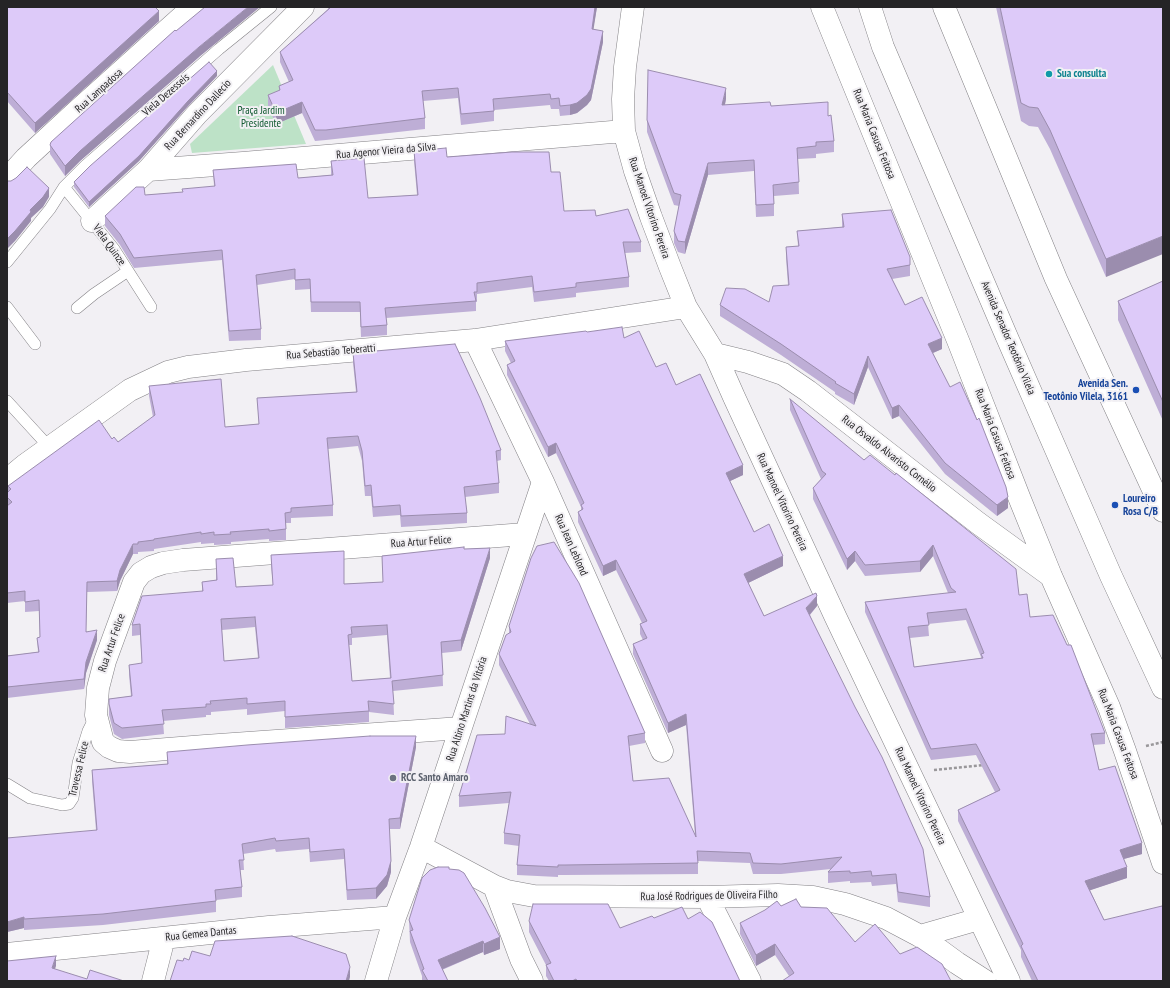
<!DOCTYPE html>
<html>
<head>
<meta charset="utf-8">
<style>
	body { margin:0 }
	#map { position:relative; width:1170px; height:988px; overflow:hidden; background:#f2f0f4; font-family:"PT Sans Narrow",sans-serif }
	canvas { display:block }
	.frame { position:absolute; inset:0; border:8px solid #252426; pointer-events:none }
</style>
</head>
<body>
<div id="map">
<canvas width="1170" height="988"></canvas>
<div class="frame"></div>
</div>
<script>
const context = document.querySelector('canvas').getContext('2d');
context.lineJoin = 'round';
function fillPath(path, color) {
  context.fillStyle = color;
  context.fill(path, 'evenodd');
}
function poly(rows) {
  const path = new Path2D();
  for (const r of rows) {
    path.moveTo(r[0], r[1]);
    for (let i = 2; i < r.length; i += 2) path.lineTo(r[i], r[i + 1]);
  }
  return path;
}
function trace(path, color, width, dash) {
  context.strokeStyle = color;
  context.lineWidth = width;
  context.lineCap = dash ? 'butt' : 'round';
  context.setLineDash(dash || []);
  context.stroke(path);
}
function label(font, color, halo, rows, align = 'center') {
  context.font = font + ' "PT Sans Narrow",sans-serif';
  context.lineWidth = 4;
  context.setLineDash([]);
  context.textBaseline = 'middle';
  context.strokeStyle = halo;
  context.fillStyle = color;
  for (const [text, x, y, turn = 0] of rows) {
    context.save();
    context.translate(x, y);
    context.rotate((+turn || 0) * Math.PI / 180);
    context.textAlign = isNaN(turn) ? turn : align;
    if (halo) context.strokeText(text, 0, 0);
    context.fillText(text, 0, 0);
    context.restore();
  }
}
const green = poly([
	[273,65,306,144,192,153,190,144]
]);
const path = poly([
	[1146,746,1163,742],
	[934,770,984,765]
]);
const service = poly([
	[64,187,114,249,151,307],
	[7,262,50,209,64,187,85,166,219,49,271,7],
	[7,307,35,344],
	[77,308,94,294,128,271],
	[7,401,50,448],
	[7,784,30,798,62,805,69,804,73,798,78,763,88,731,95,717]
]);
const minor = poly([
	[633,7,625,67,623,99,624,131,635,171,651,217,670,267,686,307,715,354,734,397,836,618,1009,981],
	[822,7,959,343,1019,497,1051,576,1109,707,1125,751,1163,863],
	[148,170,243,163,624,131],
	[7,179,26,158,78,110,193,7],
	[92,221,148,170,197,114,303,7],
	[475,340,543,482,662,751],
	[715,354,748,362,783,374,808,391,978,523,1051,576],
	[7,480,25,465,130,390,168,372,188,367,246,360,475,340,686,307],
	[461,728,205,746,130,752,118,751,109,747,103,742,96,715,98,688,105,661,134,582,141,573,151,567,163,563,183,560,525,534],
	[421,847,494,886,507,891,534,896,707,897,778,895,813,897,845,904,886,918,920,936,957,963,985,981],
	[494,886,521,959,532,981],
	[707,897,750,981],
	[920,936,979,919],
	[7,954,269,927,395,917],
	[153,981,164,938],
	[376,981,395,917,421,847,543,482]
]);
const primary = poly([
	[870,7,883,47,1006,335,1111,576,1163,688],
	[944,7,1056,279,1163,511]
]);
const wall = poly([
	[7,7,159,21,35,133,7,101],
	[328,7,597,7,593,29,603,42,591,100,587,105,577,113,570,115,560,116,559,109,551,109,550,105,494,110,494,121,461,125,458,98,423,101,425,118,425,129,326,140,315,141,302,113,276,124,268,106,268,95,279,91,279,86,289,82,280,62,280,52,328,9],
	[996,7,1163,7,1106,277,1050,149,1038,127,1029,126,1021,121],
	[176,31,199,57,80,161,65,176,50,154,50,145],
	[217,76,188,106,139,161,89,207,74,187,74,182],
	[726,99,725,105,771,106,828,116,834,141,834,152,816,154,816,158,798,159,799,194,774,196,774,216,756,217,754,171,708,175,685,254,678,252,674,243,674,231,679,206,674,205,647,132,647,120],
	[414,151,447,157,551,172,564,211,596,216,641,242,641,252,625,253,629,277,629,287,576,293,576,297,534,302,532,287,477,294,477,302,476,302,476,311,386,318,387,325,387,335,361,337,360,312,311,312,310,289,295,290,295,279,257,285,261,329,261,340,229,341,222,260,134,268,120,245,105,226,105,216,145,195,182,192,214,186,213,170,298,178,331,175,331,161,368,198,417,195,414,161],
	[842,214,910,257,910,276,892,279,905,305,942,349,933,353,1008,508,997,516,945,474,899,416,892,419,868,367,854,405,835,394,835,392,781,355,720,316,720,305,769,302,788,285,786,258,786,247,798,246,797,231,842,227],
	[1163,281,1163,421,1118,320,1118,301],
	[587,332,624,338,656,367,676,385,743,475,730,481,754,532,783,566,748,583,764,616,817,606,810,615,930,897,930,907,898,902,896,884,872,886,871,882,850,883,850,881,828,883,828,872,831,869,781,874,753,874,750,863,698,861,698,874,565,875,558,875,558,877,517,875,517,865,519,846,504,844,504,833,509,803,459,807,459,796,505,734,530,724,499,665,499,654,509,633,509,626,645,733,645,743,629,746,633,781,695,835,686,725,668,733,633,654,633,644,643,640,640,634,640,624,642,623,616,570,603,576,578,522,578,512,581,510,581,507,556,453,548,457,507,375,507,365,511,363,505,351,505,341],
	[353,353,501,450,501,460,497,461,499,483,499,493,465,497,467,513,467,523,401,527,400,515,373,517,371,496,365,496,362,461,358,446,328,449,333,505,333,516,291,518,291,523,286,523,286,540,269,541,269,539,231,542,231,544,214,545,214,543,201,544,201,542,154,549,154,551,138,552,138,554,133,554,120,581,117,591,87,592,86,631,97,640,86,673,84,689,7,698,7,656,38,652,37,638,40,637,39,611,25,612,25,601,7,603,7,493,8,492,8,486,112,439,118,442,153,417,149,396,149,386,225,427,259,424,257,398,356,392,353,363],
	[790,399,1019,595,1030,617,1105,733,1105,744,1093,745,1099,770,1142,854,1124,859,1127,878,1090,890,1104,920,1163,981,1032,981,1021,957,1021,950,958,821,958,810,995,792,976,755,931,760,865,612,865,602,948,593,933,556,920,572,865,576,855,561,847,570,813,499,813,488,821,479,790,410],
	[966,620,981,657,981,658,914,667,910,638,929,636,928,624],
	[464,549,490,558,461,651,442,653,443,686,393,691,394,715,369,712,369,722,285,728,285,711,247,715,247,709,211,712,211,715,206,715,206,717,163,721,164,734,122,739,114,734,109,715,109,699,131,696,129,675,129,665,142,664,140,635,132,636,132,625,202,591,202,582,216,580,216,559,236,587,273,585,271,566,271,555,344,584,383,582,382,556],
	[255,627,258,658,224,661,222,630],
	[387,635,390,678,352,681,349,645,352,645,352,638],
	[416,747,400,829,389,829,391,872,387,886,376,899,347,900,344,859,310,862,309,849,276,852,275,849,243,854,244,870,240,870,242,887,242,897,216,900,216,912,103,925,24,930,24,928,7,932,96,830,92,781,92,770,167,764,167,752],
	[449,869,500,949,484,955,483,952,442,970,448,981,422,981,422,976,410,942,409,920],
	[781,906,801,907,855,942,900,954,789,976,775,955,756,966,740,934,740,923],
	[654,918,688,919,740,981,549,981,546,976,546,965,529,932,529,921,620,928]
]);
const shadedWall = poly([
	[248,7,260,7,199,57,80,161,65,176,65,166,80,151,199,47],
	[595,7,597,7,592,39,592,29],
	[159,11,159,21,35,133,35,123],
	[603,31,603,42,591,100,587,105,577,113,570,115,570,105],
	[217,71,217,76,188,106,139,161,89,207,89,202],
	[726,88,726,99,722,117,722,105],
	[302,102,302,113,276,124,276,113],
	[8,145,8,159,7,160,7,146],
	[708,163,708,175,685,254,685,242],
	[49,188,49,197,43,207,31,218,31,221,15,241,7,249,7,239,30,210],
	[1163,236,1163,254,1106,277,1106,259],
	[942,338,942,349,928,355,928,344],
	[868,356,868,367,854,405,854,394],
	[899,405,899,416,892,419,892,408],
	[556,443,556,453,548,457,548,447],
	[743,465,743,475,726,483,726,473],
	[1008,497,1008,508,997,516,997,505],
	[133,544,133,554,120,581,117,591,117,581,120,570],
	[933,545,933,556,920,572,920,561],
	[490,548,490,558,461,651,461,640],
	[855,551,855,561,847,570,847,559],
	[783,556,783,566,744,585,744,574],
	[616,560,616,570,603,576,603,566],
	[817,596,817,606,806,619,806,608],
	[97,630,97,640,86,673,84,689,84,679,86,662],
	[686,714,686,725,668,733,668,723],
	[416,736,416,747,400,829,400,818],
	[1142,843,1142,854,1120,860,1120,850],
	[391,861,391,872,387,886,376,899,376,888],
	[1127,867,1127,878,1085,892,1085,881],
	[24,917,24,928,7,932,7,922],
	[500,937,500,949,484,955,484,944],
	[483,941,483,952,438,971,438,960],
	[775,944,775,955,756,966,756,955],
	[56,956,56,966,52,978,52,968],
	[350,967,350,977,349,981,346,981]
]);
const building = poly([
	[7,7,155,7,159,11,35,123,7,92,7,7],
	[205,7,248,7,199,47,80,151,65,166,50,145,51,142,175,30,176,31,205,7],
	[330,7,595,7,592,29,603,31,591,89,587,95,577,103,570,105,560,106,559,98,551,99,550,94,493,99,494,111,461,114,458,88,422,91,425,118,326,130,315,130,302,102,276,113,268,95,280,90,279,86,293,80,280,52,330,8,330,7],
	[1000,7,1163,7,1163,236,1106,259,1050,130,1038,108,1029,107,1021,103,1000,7],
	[209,62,217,71,188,101,139,156,89,202,74,182,90,166,209,62],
	[648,70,726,88,722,105,770,102,771,106,828,102,828,116,831,115,834,141,816,142,816,146,797,148,799,182,773,185,774,204,756,205,754,160,708,163,685,242,678,241,674,231,681,195,674,193,647,120,648,70],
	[446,148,447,157,512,152,549,152,551,172,560,172,564,211,595,210,596,216,628,209,641,242,623,242,629,277,576,283,576,287,534,292,532,276,477,283,477,292,474,292,476,301,385,308,387,325,361,327,360,302,311,302,310,279,295,280,295,269,256,275,261,329,229,331,222,250,134,258,120,234,105,216,136,187,144,187,145,195,183,192,182,189,215,186,213,170,296,164,298,178,333,175,331,161,364,158,368,198,418,195,414,151,446,148],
	[27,167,49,188,43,197,30,210,31,212,15,231,7,239,7,181,11,181,16,178,27,167],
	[891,210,910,257,910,265,887,269,905,305,922,297,942,338,928,344,950,387,960,382,977,420,979,418,1006,487,1008,497,997,505,945,463,899,405,892,408,868,356,854,394,835,383,836,382,781,344,720,305,726,288,745,289,769,302,773,286,789,285,786,247,799,246,797,231,844,227,842,214,891,210],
	[1163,281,1163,402,1118,301,1163,281],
	[622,327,624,338,639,331,656,367,666,363,676,385,700,374,743,465,726,473,754,532,769,524,783,556,744,574,764,616,816,593,817,596,806,608,855,707,882,757,923,849,930,897,898,892,896,874,872,876,871,871,850,873,850,871,828,872,842,857,781,864,753,863,750,853,697,851,698,863,565,865,558,865,558,867,517,865,520,835,504,833,511,792,459,796,477,735,505,734,506,716,536,726,499,654,506,635,511,632,509,626,531,558,537,546,554,542,579,583,645,733,628,736,633,781,669,778,696,837,686,714,668,723,633,644,647,638,640,624,647,621,616,560,603,566,578,512,583,509,581,505,584,503,556,443,548,447,507,365,515,361,505,341,586,331,587,332,622,327],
	[455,344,480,398,501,450,496,451,499,483,464,487,467,513,401,516,400,505,373,507,371,485,365,486,362,451,358,436,327,438,333,505,291,508,291,512,285,513,286,529,269,531,269,529,230,532,231,534,214,535,214,532,201,534,201,532,154,539,154,540,138,542,138,544,133,544,120,570,117,581,87,582,86,632,97,630,86,662,84,679,7,687,7,656,39,652,37,638,40,637,39,600,25,602,25,591,7,593,7,506,12,502,7,497,7,493,11,489,8,486,99,420,112,439,114,437,118,442,155,415,149,386,221,379,225,427,259,424,257,398,357,392,353,353,455,344],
	[790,399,864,460,870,455,895,475,896,473,1016,569,1019,595,1027,594,1030,617,1053,615,1067,645,1071,645,1105,733,1091,734,1099,770,1115,766,1142,843,1120,850,1127,867,1085,881,1104,920,1162,906,1163,908,1163,981,1038,981,1021,946,1023,944,958,810,1000,790,976,744,931,749,865,602,956,592,951,588,933,545,920,561,865,565,855,551,847,559,813,488,826,474,822,471,790,399],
	[966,609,984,653,981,654,983,658,914,667,908,627,929,625,927,613,966,609],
	[464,547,464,549,490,548,461,640,441,642,443,675,392,681,394,704,368,701,369,711,285,717,285,701,247,704,247,698,210,701,211,704,206,704,206,707,162,710,164,724,122,728,114,723,109,704,109,699,132,696,129,665,142,663,140,624,132,625,142,596,203,591,202,582,217,580,216,559,233,558,236,587,273,585,271,555,344,551,344,584,383,582,382,556,464,547],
	[255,617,259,658,224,661,221,619,255,617],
	[387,625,391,678,352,681,348,635,352,634,351,627,387,625],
	[370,736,416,736,400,818,389,819,391,861,387,875,376,888,347,890,344,849,310,852,309,838,276,841,275,838,242,844,244,860,239,860,242,887,215,890,216,901,103,914,24,919,24,917,7,922,7,838,97,830,92,770,168,764,167,752,247,745,370,736],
	[438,867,449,867,449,869,459,870,464,873,485,908,500,937,484,944,483,941,438,960,448,981,428,981,422,970,424,969,410,931,413,930,409,920,422,878,430,870,438,867],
	[796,899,801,907,827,908,855,942,875,924,900,954,917,947,942,964,951,981,782,981,794,973,775,944,756,955,740,923,765,910,777,901,781,906,796,899],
	[533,904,608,904,620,928,652,916,654,918,682,907,688,919,700,912,712,922,740,981,577,981,576,979,572,981,554,981,546,965,551,963,529,921,533,904],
	[292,936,346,954,350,967,346,981,170,981,177,960,183,961,184,958,189,960,192,951,210,956,215,941,292,936],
	[56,956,52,968,87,979,90,970,124,981,7,981,7,961,56,956]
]);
const markers = [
	[1049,74,4,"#0f9aa8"],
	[1136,390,4,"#1a4fb4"],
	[1115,505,4,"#1a4fb4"],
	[393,778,4,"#6b7280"]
];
const cultureNames = [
	["Sua consulta",1057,74]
];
const streetNames = [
	["Rua Lampadosa",99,91,-42],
	["Viela Dezesseis",166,95,-41],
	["Rua Bernardino Dallecio",198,115,-47],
	["Rua Maria Casusa Feitosa",874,134,68],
	["Rua Agenor Vieira da Silva",386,151,-5],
	["Rua Manoel Vitorino Pereira",649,208,71],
	["Viela Quinze",109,245,54],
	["Avenida Senador Teotônio Vilela",1008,338,67],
	["Rua Sebastião Teberatti",331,352,-5],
	["Rua Maria Casusa Feitosa",995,434,69],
	["Rua Osvaldo Alvaristo Cornélio",889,454,38],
	["Rua Manoel Vitorino Pereira",782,502,65],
	["Rua Artur Felice",421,542,-4],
	["Rua Jean Leblond",571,545,66],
	["Rua Artur Felice",112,643,-71],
	["Rua Altino Martins da Vitória",467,709,-72],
	["Rua Maria Casusa Feitosa",1118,734,69],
	["Travessa Felice",79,769,-77],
	["Rua Manoel Vitorino Pereira",920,796,65],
	["Rua José Rodrigues de Oliveira Filho",709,896,-1],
	["Rua Gemea Dantas",201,934,-6]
];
const parkNames = [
	["Praça Jardim",261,111],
	["Presidente",261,124]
];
const transitNames = [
	["Avenida Sen.",1128,384],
	["Teotônio Vilela, 3161",1128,397],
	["Loureiro",1123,499,"left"],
	["Rosa C/B",1123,512,"left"]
];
const worshipNames = [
	["RCC Santo Amaro",401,778]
];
fillPath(green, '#bde2c7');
trace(service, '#838185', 12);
trace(minor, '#838185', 23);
trace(primary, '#838185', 23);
trace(path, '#99979a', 2.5, [3, 2]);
trace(service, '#fff', 11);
trace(minor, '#fff', 22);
trace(primary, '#fff', 22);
fillPath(wall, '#beaed6');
fillPath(shadedWall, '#9b8dae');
fillPath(building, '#ddcaf9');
trace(building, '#9b8dae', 1);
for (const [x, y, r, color] of markers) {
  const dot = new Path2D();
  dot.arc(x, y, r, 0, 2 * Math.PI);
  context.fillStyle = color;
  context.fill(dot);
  trace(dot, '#f2f0f4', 1.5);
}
label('bold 11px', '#0d838f', '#f2f0f4', cultureNames, 'left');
label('11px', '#252426', '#f2f0f4', streetNames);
label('11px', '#0d572d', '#f2f0f4', parkNames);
label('bold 11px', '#164399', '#f2f0f4', transitNames, 'right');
label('bold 11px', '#5b616d', '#f2f0f4', worshipNames, 'left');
</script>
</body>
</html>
